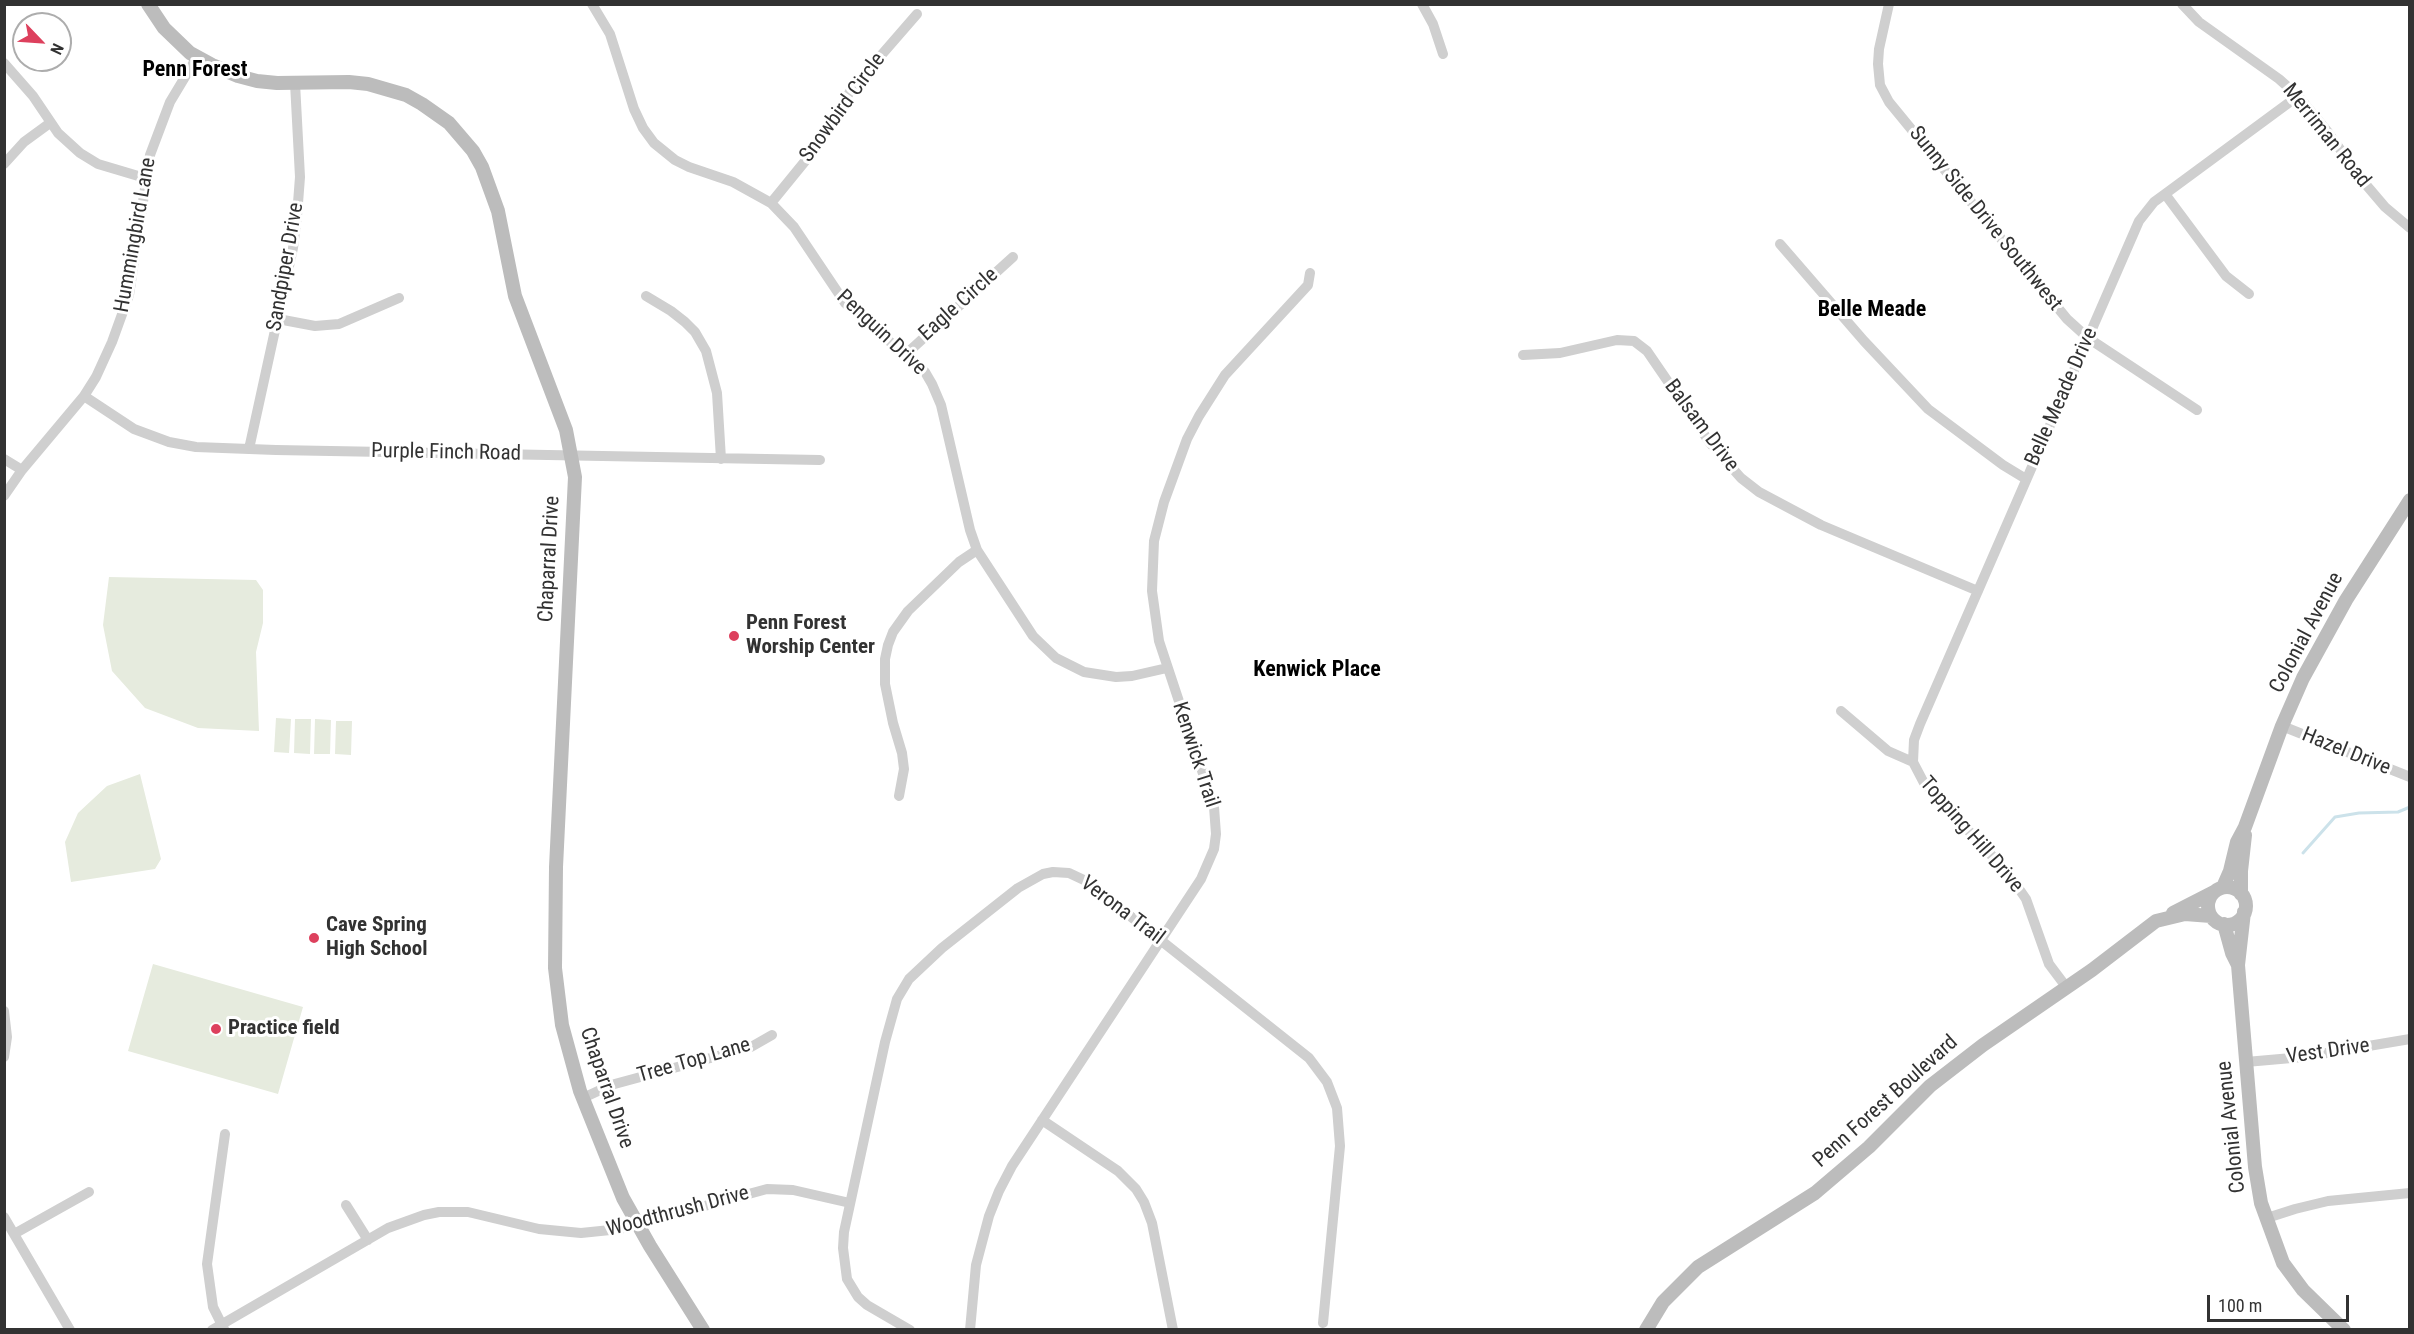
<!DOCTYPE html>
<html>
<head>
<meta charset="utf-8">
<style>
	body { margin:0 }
	#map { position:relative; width:2414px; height:1334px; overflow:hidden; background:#fff; font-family:"Roboto Condensed",sans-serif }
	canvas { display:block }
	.frame { position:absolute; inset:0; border:6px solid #323232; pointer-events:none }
	.north { position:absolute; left:12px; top:12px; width:60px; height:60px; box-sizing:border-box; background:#fff; border:2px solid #adadad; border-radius:50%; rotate:115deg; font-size:16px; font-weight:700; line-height:24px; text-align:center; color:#323232 }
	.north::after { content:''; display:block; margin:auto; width:21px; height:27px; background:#dd405d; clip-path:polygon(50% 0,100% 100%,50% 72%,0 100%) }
	.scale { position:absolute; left:2207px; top:1295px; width:142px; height:27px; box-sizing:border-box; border:3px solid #323232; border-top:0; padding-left:8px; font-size:18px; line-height:21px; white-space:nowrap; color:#323232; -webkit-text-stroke:4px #fff; paint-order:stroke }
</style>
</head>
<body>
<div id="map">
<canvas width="2414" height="1334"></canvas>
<div class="frame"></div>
<div class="north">N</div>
<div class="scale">100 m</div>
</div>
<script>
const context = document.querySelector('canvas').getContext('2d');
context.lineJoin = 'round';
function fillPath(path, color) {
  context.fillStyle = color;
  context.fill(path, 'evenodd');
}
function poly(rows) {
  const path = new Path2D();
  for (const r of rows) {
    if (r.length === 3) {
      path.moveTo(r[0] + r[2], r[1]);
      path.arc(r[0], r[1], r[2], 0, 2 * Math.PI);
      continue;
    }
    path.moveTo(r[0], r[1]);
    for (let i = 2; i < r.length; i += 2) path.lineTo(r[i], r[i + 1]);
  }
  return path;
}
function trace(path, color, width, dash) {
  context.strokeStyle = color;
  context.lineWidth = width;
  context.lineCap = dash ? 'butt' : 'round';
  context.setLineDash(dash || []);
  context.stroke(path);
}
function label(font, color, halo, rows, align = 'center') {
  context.font = font + ' "Roboto Condensed",sans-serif';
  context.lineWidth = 6;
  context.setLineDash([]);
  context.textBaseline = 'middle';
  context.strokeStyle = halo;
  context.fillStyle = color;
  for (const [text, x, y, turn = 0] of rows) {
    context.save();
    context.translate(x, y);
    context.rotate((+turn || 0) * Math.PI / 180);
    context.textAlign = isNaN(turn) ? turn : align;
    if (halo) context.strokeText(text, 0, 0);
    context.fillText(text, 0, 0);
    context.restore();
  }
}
const green = poly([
	[109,577,256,580,263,590,263,623,256,652,259,731,198,728,145,708,112,671,103,625],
	[276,718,291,719,289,753,274,752],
	[295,719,311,719,310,754,294,753],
	[315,719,331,720,330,754,314,754],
	[336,721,352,721,351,755,335,754],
	[140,774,161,859,155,869,71,882,65,842,78,813,107,786],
	[153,964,303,1007,278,1094,128,1051]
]);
const stream = poly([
	[2303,853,2335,817,2359,813,2398,812,2410,807]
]);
const street = poly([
	[592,4,610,34,634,109,643,128,654,143,675,160,689,167,733,182,771,203,794,227,845,303,925,372,932,384,941,405,970,530,977,550,1033,636,1056,658,1084,672,1116,677,1132,676,1167,668],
	[1422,4,1433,24,1443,54],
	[1889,4,1879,49,1878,64,1880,85,1889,102,2067,319,2088,338,2197,410],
	[2182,4,2199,22,2279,79,2298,96,2327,131,2362,180,2385,207,2410,228],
	[4,63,33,96,58,133,80,153,98,164,145,178],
	[4,164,24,142,50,123],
	[2165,194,2226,276,2249,294],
	[771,203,815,149,851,90,917,14],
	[1780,244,1864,341,1928,409,2003,465,2026,479],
	[646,296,671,311,685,322,695,332,706,351,717,393,721,459],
	[278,319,315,326,339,324,399,298],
	[906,354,1013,257],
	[1523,355,1560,353,1617,340,1634,341,1647,351,1710,443,1741,478,1759,492,1821,525,1978,591],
	[84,396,134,429,169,442,196,447,276,450,820,460],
	[249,449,293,248,297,216,300,177,295,83],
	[4,459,22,470],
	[4,496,22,470,84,396,96,377,112,342,129,295,150,155,170,102,197,57],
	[1841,711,1888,751,1913,762,1924,783,2008,873,2026,899,2049,964,2067,988],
	[2282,726,2410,777],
	[1913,762,1914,740,1920,724,2139,221,2154,202,2165,194,2298,96],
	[899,796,904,769,902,753,893,723,885,684,885,659,888,645,893,632,908,611,959,562,977,550],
	[4,1011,7,1037,4,1057],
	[2246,1062,2303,1057,2410,1039],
	[583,1098,611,1085,751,1047,772,1035],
	[1042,1120,1118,1171,1136,1189,1144,1202,1152,1223,1173,1330],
	[346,1205,368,1240],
	[4,1217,70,1330],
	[2267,1218,2295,1209,2328,1201,2410,1193],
	[14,1234,89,1192],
	[224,1329,213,1307,207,1264,225,1134],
	[212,1330,388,1228,424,1215,439,1212,468,1212,539,1229,581,1233,620,1229,767,1189,793,1190,850,1203],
	[910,1330,867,1305,858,1297,847,1279,843,1248,844,1232,885,1042,897,999,909,979,942,948,1018,888,1043,874,1053,872,1069,873,1086,881,1309,1058,1327,1082,1337,1108,1340,1146,1323,1323],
	[970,1330,976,1265,989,1216,999,1191,1012,1166,1201,879,1214,849,1216,834,1214,807,1159,641,1152,591,1154,541,1164,502,1187,439,1199,416,1225,375,1308,285,1310,273]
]);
const secondary = poly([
	[148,4,164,28,190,53,212,65,238,76,257,81,277,83,349,82,368,84,406,95,422,104,449,123,473,151,482,167,498,211,515,296,566,430,575,477,556,867,555,968,562,1025,580,1091,623,1198,650,1246,703,1330],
	[2223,887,2230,871,2237,842,2245,827,2282,726,2303,678,2346,600,2410,500],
	[2227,906,19],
	[2241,894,2241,871,2245,835],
	[2244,912,2238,965,2255,1167,2261,1203,2283,1263,2303,1290,2344,1330],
	[2173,913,2214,892],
	[2224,924,2232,953,2238,965],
	[1646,1330,1663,1302,1698,1267,1815,1193,1869,1147,1930,1086,1983,1045,2092,970,2156,921,2185,914,2211,916]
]);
const markers = [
	[734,636,6,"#dd405d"],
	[314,938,6,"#dd405d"],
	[216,1029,6,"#dd405d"]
];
const streetNames = [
	["Snowbird Circle",843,108,-54],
	["Merriman Road",2326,136,51],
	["Sunny Side Drive Southwest",1985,219,51],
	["Hummingbird Lane",136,235,-80],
	["Sandpiper Drive",286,267,-80],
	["Eagle Circle",959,305,-42],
	["Penguin Drive",881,333,43],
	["Belle Meade Drive",2062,397,-66],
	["Balsam Drive",1701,426,53],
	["Purple Finch Road",446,453,1],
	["Chaparral Drive",550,559,-87],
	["Colonial Avenue",2307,633,-62],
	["Hazel Drive",2346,752,22],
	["Kenwick Trail",1195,755,72],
	["Topping Hill Drive",1971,835,49],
	["Verona Trail",1122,911,37],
	["Vest Drive",2328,1052,-8],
	["Tree Top Lane",694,1061,-16],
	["Chaparral Drive",606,1088,71],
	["Penn Forest Boulevard",1886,1102,-42],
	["Colonial Avenue",2232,1127,-96],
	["Woodthrush Drive",678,1212,-15]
];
const poiNames = [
	["Penn Forest",746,624],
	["Worship Center",746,648],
	["Cave Spring",326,926],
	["High School",326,950],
	["Practice field",228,1029]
];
const neighbourhoodNames = [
	["Penn Forest",195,70],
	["Belle Meade",1872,310],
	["Kenwick Place",1317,670]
];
fillPath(green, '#e6ebde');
trace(stream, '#cce2ea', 3);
trace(street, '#cfcfcf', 10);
trace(secondary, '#bcbcbc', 14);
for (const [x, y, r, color] of markers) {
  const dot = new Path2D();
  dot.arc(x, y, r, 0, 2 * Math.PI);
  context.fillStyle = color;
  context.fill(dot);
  trace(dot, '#fff', 2);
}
label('21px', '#323232', '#fff', streetNames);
label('bold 21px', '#323232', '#fff', poiNames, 'left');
label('bold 22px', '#000', '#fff', neighbourhoodNames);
</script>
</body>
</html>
